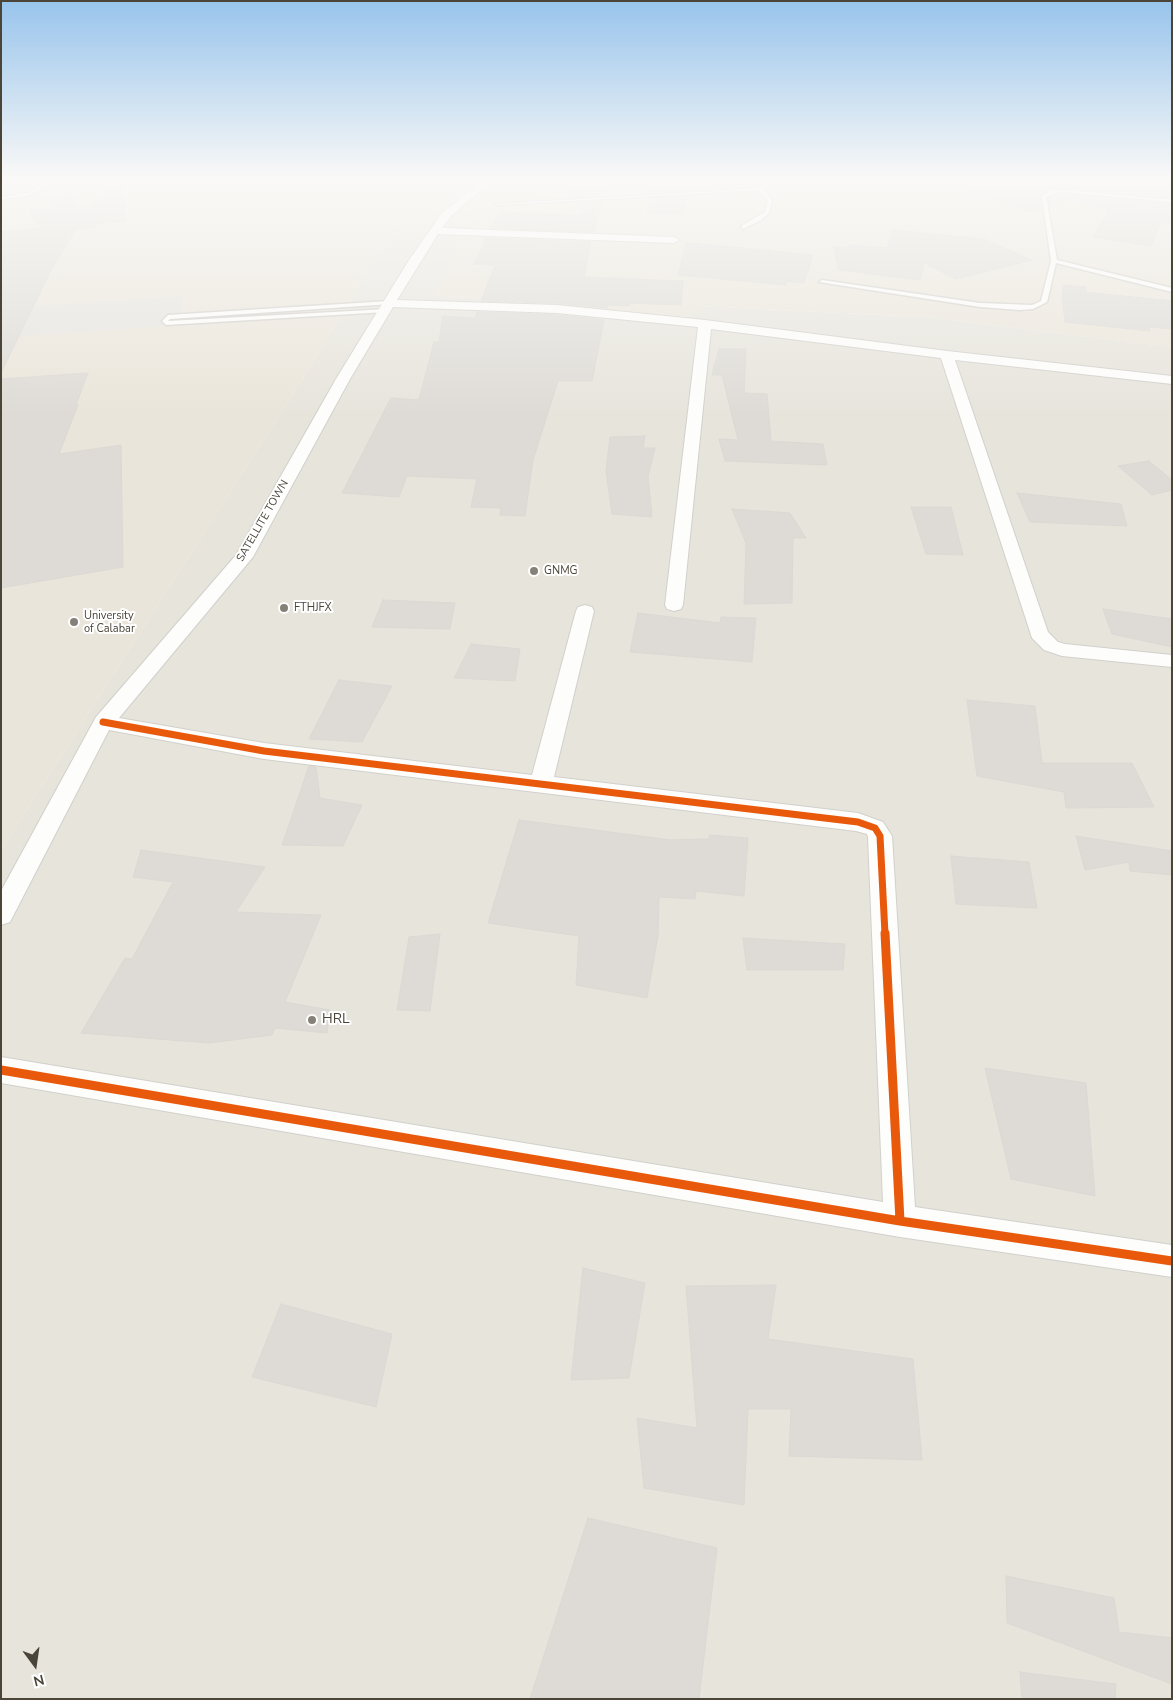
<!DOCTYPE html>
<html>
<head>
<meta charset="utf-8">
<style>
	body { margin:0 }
	#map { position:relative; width:1173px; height:1700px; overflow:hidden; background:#f4f2ee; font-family:"Nunito Sans",sans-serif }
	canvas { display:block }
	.frame { position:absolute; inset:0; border:2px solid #4b4439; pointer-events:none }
	.north { position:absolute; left:10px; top:1640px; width:50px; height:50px; -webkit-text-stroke:4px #fff; paint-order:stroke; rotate:166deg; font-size:14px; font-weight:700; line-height:20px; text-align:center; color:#4b4439 }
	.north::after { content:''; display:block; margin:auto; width:18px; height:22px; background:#4b4439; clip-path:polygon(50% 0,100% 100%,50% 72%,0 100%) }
</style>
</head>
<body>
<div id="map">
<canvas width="1173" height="1700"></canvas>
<div class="frame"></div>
<div class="north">N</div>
</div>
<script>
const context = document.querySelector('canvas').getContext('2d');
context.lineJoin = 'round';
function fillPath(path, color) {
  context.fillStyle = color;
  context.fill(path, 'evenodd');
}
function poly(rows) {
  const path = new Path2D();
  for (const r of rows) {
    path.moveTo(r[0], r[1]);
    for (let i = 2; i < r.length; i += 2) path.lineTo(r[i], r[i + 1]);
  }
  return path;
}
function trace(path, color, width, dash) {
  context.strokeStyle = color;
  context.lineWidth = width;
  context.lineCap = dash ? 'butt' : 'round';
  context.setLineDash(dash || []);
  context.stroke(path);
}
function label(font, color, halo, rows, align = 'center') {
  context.font = font + ' "Nunito Sans",sans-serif';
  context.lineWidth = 4;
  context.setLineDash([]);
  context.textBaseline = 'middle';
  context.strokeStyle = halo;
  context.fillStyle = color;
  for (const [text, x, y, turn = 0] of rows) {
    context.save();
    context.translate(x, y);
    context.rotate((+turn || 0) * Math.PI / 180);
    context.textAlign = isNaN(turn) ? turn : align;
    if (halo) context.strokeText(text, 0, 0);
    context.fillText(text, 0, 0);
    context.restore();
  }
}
const residential = poly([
	[409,205,477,209,434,295,690,317,698,306,925,317,1172,347,1172,1699,1,1699,1,850,293,394]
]);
const education = poly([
	[1,179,1172,179,1172,347,925,317,698,306,690,317,433,295,477,209,409,205,293,394,1,850]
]);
const parking = poly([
	[184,296,177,325,13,337,28,307]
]);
const building = poly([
	[122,178,123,178,125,221,94,224,97,227,76,229,51,270,1,373,1,232,41,228,29,211,53,207,47,199,71,195,84,211,122,178],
	[656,178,689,178,687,191,652,193,656,178],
	[946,178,1172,178,1172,198,1065,188,1051,189,1040,195,1042,209,1028,212,945,181,946,178],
	[605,187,603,196,573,198,569,189,605,187],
	[1065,194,1172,204,1172,220,1160,225,1151,246,1093,237,1108,211,1076,201,1050,207,1048,198,1055,195,1065,194],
	[686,196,683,214,647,213,651,198,686,196],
	[601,201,594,232,490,228,500,212,582,215,576,202,601,201],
	[892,230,984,239,1032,260,956,279,924,263,920,280,838,270,834,247,847,248,848,245,887,248,892,230],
	[485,238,591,242,584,277,683,281,681,305,630,303,629,306,607,305,607,308,557,303,481,301,495,265,474,264,486,241,483,241,485,238],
	[686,243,700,244,813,255,804,283,785,281,787,285,678,275,686,243],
	[1063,285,1085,287,1086,292,1172,301,1172,329,1149,327,1150,331,1065,322,1062,299,1063,285],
	[477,312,557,315,604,320,592,381,558,381,533,460,525,516,500,515,501,508,471,507,477,479,407,476,399,497,342,493,391,398,419,400,434,342,439,342,443,316,475,318,477,312],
	[719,349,746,349,744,393,767,394,771,441,823,444,827,465,725,461,719,439,738,440,722,375,712,375,719,349],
	[88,373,76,405,78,405,59,454,121,445,123,567,1,588,1,379,88,373],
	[645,436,643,448,655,448,648,476,652,517,612,514,606,471,610,437,645,436],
	[1149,461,1172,480,1172,490,1152,495,1118,466,1149,461],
	[1017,493,1121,504,1127,526,1030,522,1017,493],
	[911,507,951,507,963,555,926,554,911,507],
	[732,509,790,513,806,538,793,538,792,603,744,604,746,543,732,509],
	[383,600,455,603,450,629,372,627,383,600],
	[1103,609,1172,619,1172,647,1112,634,1103,609],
	[638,613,720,623,721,617,756,618,752,662,630,652,638,613],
	[471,644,520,649,515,681,454,678,471,644],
	[339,680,392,686,362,742,309,739,339,680],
	[967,700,1035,706,1042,763,1132,763,1154,807,1066,808,1064,792,977,776,967,700],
	[309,766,316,767,320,798,362,805,343,846,282,845,309,766],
	[519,820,671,840,709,839,709,835,748,838,744,896,696,891,695,899,659,897,658,936,647,998,576,985,579,936,488,923,519,820],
	[1076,836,1172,851,1172,875,1130,871,1129,862,1085,870,1076,836],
	[141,850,265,867,236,912,321,915,285,1002,330,1010,327,1033,275,1028,272,1035,209,1043,81,1033,125,958,132,959,173,882,133,877,141,850],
	[951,856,1029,862,1037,908,956,904,951,856],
	[440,934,430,1011,397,1010,409,937,440,934],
	[743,938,845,944,843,970,747,970,743,938],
	[985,1068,1086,1083,1095,1196,1011,1179,985,1068],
	[583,1268,645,1283,629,1378,571,1380,583,1268],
	[776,1285,768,1339,913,1359,922,1460,789,1456,791,1409,748,1409,744,1505,644,1488,637,1418,697,1428,686,1286,776,1285],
	[281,1304,392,1334,376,1407,252,1377,281,1304],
	[588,1518,717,1548,699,1699,530,1699,588,1518],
	[1006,1576,1114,1598,1119,1632,1172,1638,1172,1684,1007,1623,1006,1576],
	[1020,1672,1116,1684,1115,1699,1022,1699,1020,1672]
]);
const service = poly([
	[54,178,60,178,30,195,1,199,1,197,27,193,54,178],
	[814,178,827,178,764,189,772,201,769,213,761,220,743,229,741,226,765,212,768,201,759,190,497,205,495,204,734,190,774,186,814,178],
	[1065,190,1172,200,1172,202,1065,192,1054,193,1046,197,1057,260,1172,288,1172,292,1056,263,1047,302,1033,309,1020,310,980,307,819,282,822,280,980,303,1032,305,1041,301,1051,261,1042,196,1051,191,1065,190],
	[389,301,391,304,170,319,168,321,388,309,388,311,386,312,166,325,162,321,168,315,389,301]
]);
const minor = poly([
	[485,178,495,178,450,217,442,228,674,237,679,240,674,243,438,234,397,300,557,305,705,320,947,351,1172,376,1172,384,955,360,1048,632,1058,642,1065,644,1172,655,1172,667,1062,656,1044,650,1032,638,941,358,711,329,683,605,681,609,674,611,667,609,665,605,698,327,557,313,393,307,350,379,253,557,119,718,264,743,532,775,576,611,578,607,585,605,592,607,594,611,554,777,858,813,883,822,892,836,915,1207,1172,1245,1172,1277,900,1237,1,1083,1,1057,883,1202,868,837,867,834,856,831,264,759,109,730,10,922,1,925,1,891,96,717,236,555,336,379,409,260,442,213,485,178]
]);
const cyclewayFar1 = poly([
	[103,722,264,751,858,822,875,828,880,836,885,934]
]);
const cycleway = poly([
	[885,933,900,1221],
	[1,1070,900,1221,1172,1261]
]);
const markers = [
	[534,571,5,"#868178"],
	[284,608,5,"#868178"],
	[74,622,5,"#868178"],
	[312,1020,5,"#868178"]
];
const farStreetnames = [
	["SATELLITE TOWN",263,521,-60]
];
const farPoinames = [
	["GNMG",544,571],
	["FTHJFX",294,608],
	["University",84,616],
	["of Calabar",84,629]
];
const poiNames = [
	["HRL",322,1020]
];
fillPath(residential, '#e7e4dc');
fillPath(education, '#eae5da');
fillPath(parking, '#e6e3df');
fillPath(building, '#dedbd6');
trace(building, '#dcd9d4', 1);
trace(service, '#d2d0cb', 3);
trace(minor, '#d2d0cb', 2);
fillPath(service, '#fdfdfc');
fillPath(minor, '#fdfdfc');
trace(cyclewayFar1, '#e8590c', 7);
trace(cycleway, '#e8590c', 9);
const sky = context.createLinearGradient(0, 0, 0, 416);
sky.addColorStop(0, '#98c4ec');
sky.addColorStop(0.43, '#faf9f7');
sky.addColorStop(1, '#faf9f700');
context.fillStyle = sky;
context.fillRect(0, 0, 1173, 416);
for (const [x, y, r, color] of markers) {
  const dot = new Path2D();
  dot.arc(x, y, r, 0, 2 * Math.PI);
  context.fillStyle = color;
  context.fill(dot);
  trace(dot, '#fff', 2);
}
label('11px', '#4b4439', '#fff', farStreetnames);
label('11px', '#4b4439', '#fff', farPoinames, 'left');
label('14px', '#4b4439', '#fff', poiNames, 'left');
</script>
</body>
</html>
